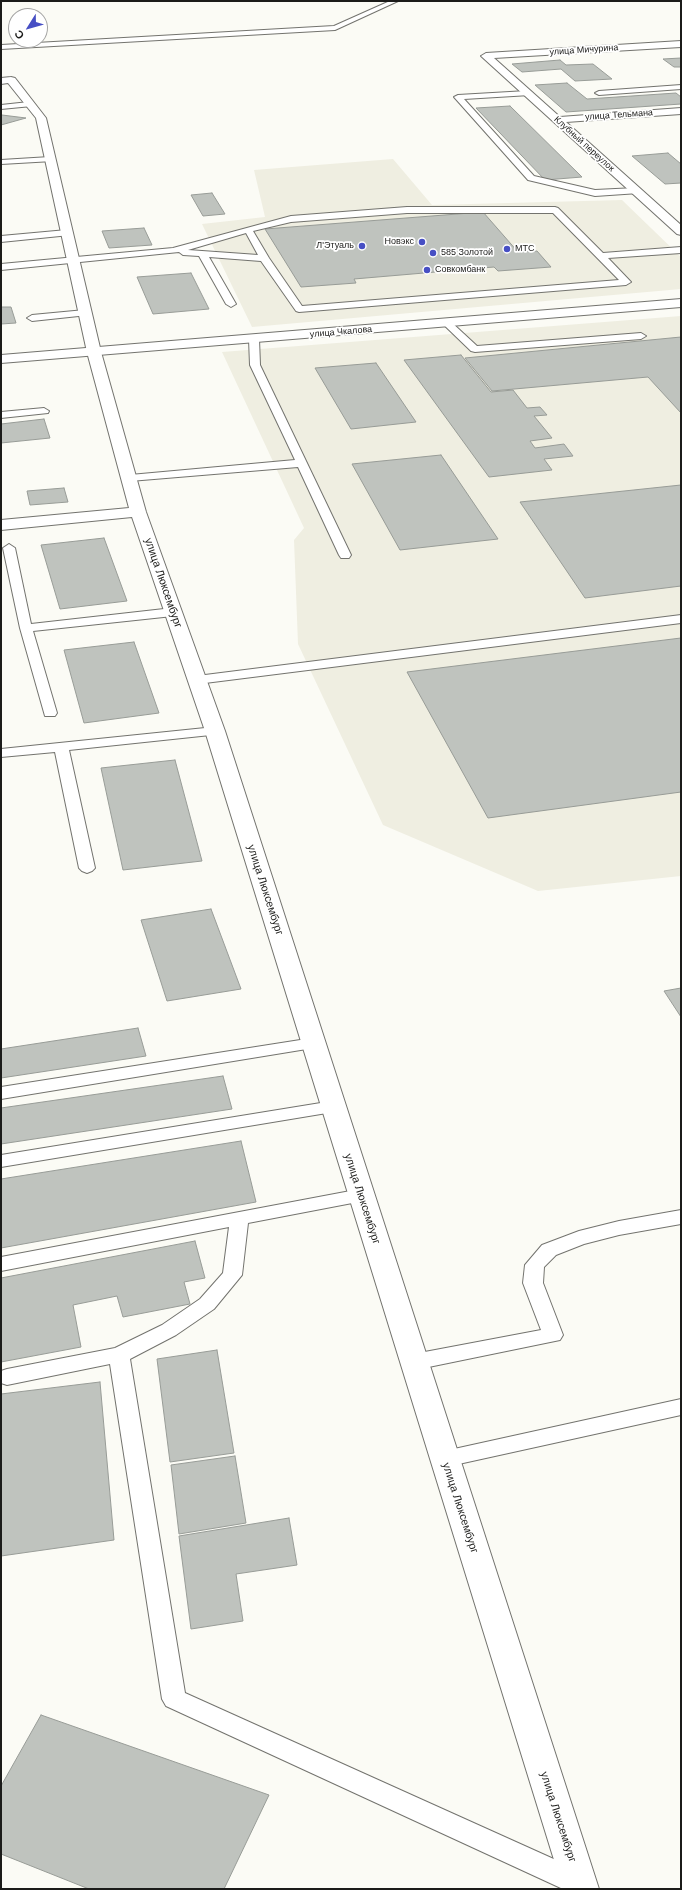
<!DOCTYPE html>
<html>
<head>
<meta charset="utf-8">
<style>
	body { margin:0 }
	#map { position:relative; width:682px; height:1890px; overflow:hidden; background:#fbfbf5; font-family:Arial,sans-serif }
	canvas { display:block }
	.frame { position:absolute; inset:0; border:2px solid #1b1b19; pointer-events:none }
	.north { position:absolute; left:8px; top:8px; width:40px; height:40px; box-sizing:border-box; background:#fff; border:1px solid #a4a4a3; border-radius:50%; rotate:233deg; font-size:11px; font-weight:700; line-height:16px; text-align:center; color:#1b1b19 }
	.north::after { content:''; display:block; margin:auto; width:14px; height:18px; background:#474fc4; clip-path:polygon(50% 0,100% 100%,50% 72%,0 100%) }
</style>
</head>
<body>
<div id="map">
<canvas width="682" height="1890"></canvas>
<div class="frame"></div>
<div class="north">С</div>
</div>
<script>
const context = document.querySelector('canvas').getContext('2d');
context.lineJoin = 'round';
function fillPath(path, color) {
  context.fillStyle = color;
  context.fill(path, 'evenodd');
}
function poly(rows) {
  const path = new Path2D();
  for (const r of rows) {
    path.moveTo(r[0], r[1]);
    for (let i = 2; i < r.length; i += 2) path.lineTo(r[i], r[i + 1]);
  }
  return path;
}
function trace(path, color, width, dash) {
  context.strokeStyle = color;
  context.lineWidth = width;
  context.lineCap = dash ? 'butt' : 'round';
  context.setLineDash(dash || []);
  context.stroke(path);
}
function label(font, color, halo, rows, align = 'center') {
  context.font = font + ' Arial,sans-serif';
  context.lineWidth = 3.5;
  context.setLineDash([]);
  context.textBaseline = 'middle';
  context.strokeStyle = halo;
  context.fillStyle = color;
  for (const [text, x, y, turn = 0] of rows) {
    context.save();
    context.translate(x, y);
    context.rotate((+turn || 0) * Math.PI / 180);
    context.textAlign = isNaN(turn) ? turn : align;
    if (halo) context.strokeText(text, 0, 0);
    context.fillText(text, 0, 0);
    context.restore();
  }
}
const built = poly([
	[393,159,432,205,622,200,681,257,681,289,252,327,202,224,265,217,254,170],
	[681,316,681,876,538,891,383,825,298,644,294,540,304,528,222,352]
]);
const building = poly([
	[681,58,681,67,674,67,663,59,681,58],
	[560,60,566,65,593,64,612,79,575,81,561,69,522,72,512,64,560,60],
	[567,83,587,99,676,93,681,97,681,104,566,112,535,85,567,83],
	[510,106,582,177,545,180,476,108,510,106],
	[1,115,2,115,26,118,1,125,1,115],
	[668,153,681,164,681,183,665,184,632,156,668,153],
	[212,193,225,214,203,216,191,195,212,193],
	[483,212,518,252,537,251,551,267,498,271,494,267,354,279,356,283,301,287,265,229,483,212],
	[144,228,152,245,109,248,102,231,144,228],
	[191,273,209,309,153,314,137,277,191,273],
	[1,307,11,307,16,323,1,324,1,307],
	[681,337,681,413,648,377,492,391,465,358,681,337],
	[461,355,491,392,513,390,527,408,540,407,547,415,534,416,552,438,530,441,535,448,564,444,573,456,544,459,552,470,489,477,404,360,461,355],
	[376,363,416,422,351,429,315,368,376,363],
	[44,419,50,438,1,443,1,424,44,419],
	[441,455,498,539,400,550,352,464,441,455],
	[681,485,681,586,585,598,520,502,681,485],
	[64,488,68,502,30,505,27,491,64,488],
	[104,538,127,601,60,609,41,545,104,538],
	[681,638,681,792,488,818,407,672,681,638],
	[134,642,159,713,84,723,64,650,134,642],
	[175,760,202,861,123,870,101,768,175,760],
	[211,909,241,989,167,1001,141,920,211,909],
	[681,988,681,1017,664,991,681,988],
	[138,1028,146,1056,1,1078,1,1049,138,1028],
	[223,1076,232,1109,1,1144,1,1108,223,1076],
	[241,1141,256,1202,1,1248,1,1179,241,1141],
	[195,1241,205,1278,184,1282,190,1304,123,1317,117,1296,73,1305,81,1347,1,1362,1,1278,195,1241],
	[217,1350,234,1453,170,1462,157,1359,217,1350],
	[100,1382,114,1540,1,1556,1,1394,100,1382],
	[235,1456,246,1523,179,1534,171,1465,235,1456],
	[289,1518,297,1565,236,1574,243,1621,191,1629,179,1536,289,1518],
	[41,1715,269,1795,224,1889,89,1889,1,1854,1,1786,41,1715]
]);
const lane = poly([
	[390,1,398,1,335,30,1,49,1,45,334,26,390,1],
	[681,85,681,89,599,95,595,93,599,91,681,85],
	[527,91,530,91,530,95,464,99,534,176,595,190,636,188,639,189,639,193,595,196,528,180,454,97,458,95,527,91],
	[29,102,32,102,32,106,1,109,1,105,29,102],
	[50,157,53,157,53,161,1,164,1,160,50,157],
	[407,207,555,207,558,208,603,253,681,247,681,253,608,258,631,282,626,285,299,312,296,311,261,261,209,257,236,304,231,307,226,304,199,256,183,255,179,252,1,270,1,264,173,248,291,216,407,207],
	[407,213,553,213,619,280,302,306,269,258,253,231,291,222,407,213],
	[246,233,258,255,188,250,246,233],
	[67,230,70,231,70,235,1,242,1,236,67,230],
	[85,310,90,313,88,315,32,321,27,318,32,315,85,310],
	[447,320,450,321,477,346,641,333,646,336,641,339,475,352,471,351,444,325,442,323,444,321,447,320],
	[254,336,259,339,260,365,351,555,349,558,341,558,339,555,298,467,130,481,124,478,130,475,295,460,250,365,249,339,254,336],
	[44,408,49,411,48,413,1,418,1,412,44,408],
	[9,544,15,548,31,624,173,608,177,609,179,612,177,615,173,616,33,631,57,713,55,716,45,716,20,628,3,548,9,544],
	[681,615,681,623,197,684,192,683,190,680,192,677,197,676,681,615],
	[215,727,220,728,222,731,220,734,69,750,95,868,92,871,87,873,82,871,79,868,55,752,1,757,1,749,215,727],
	[313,1038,319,1039,321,1043,319,1047,1,1099,1,1087,313,1038],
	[333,1101,339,1103,342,1107,339,1111,1,1167,1,1155,333,1101],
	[361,1189,368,1190,370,1195,368,1200,248,1223,242,1275,214,1309,176,1335,130,1359,185,1693,587,1874,591,1883,588,1889,563,1889,166,1706,162,1699,110,1364,7,1385,1,1383,1,1371,7,1369,115,1348,162,1325,200,1299,223,1273,229,1227,1,1271,1,1257,361,1189],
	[681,1210,681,1224,619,1235,584,1244,556,1255,544,1267,543,1283,563,1335,560,1340,414,1370,407,1367,404,1362,407,1357,414,1354,541,1330,523,1283,525,1265,542,1245,579,1231,619,1221,681,1210],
	[681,1399,681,1415,445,1467,438,1465,434,1459,438,1453,445,1451,681,1399]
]);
const street = poly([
	[681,41,681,47,494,58,560,117,681,108,681,114,566,122,681,225,681,235,677,234,481,56,486,53,681,41],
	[11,77,15,78,46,118,101,352,146,512,225,731,599,1889,563,1889,205,731,132,517,1,530,1,520,129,508,87,352,36,118,8,83,1,84,1,78,11,77]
]);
const secondary = poly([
	[681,299,681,307,1,363,1,355,681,299]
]);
const markers = [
	[422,242,4,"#474fc4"],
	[362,246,4,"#474fc4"],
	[507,249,4,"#474fc4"],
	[433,253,4,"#474fc4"],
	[427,270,4,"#474fc4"]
];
const farStreetnames = [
	["улица Мичурина",584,50,-4],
	["улица Тельмана",619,115,-4],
	["Клубный переулок",584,144,42],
	["улица Чкалова",341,332,-5]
];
const farPoinames = [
	["Новэкс",414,242,"right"],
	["Л'Этуаль",354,246,"right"],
	["МТС",515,249],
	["585 Золотой",441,253],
	["Совкомбанк",435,270]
];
const streetNames = [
	["улица Люксембург",163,583,71],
	["улица Люксембург",265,890,72],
	["улица Люксембург",362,1199,72],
	["улица Люксембург",460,1508,72],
	["улица Люксембург",558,1817,72]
];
fillPath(built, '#efeee1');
fillPath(building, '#bfc3be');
trace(building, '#989c97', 1);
trace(lane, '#73736e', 2);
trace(street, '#73736e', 2);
trace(secondary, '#73736e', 2);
fillPath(lane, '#fff');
fillPath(street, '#fff');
fillPath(secondary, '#fff');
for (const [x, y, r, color] of markers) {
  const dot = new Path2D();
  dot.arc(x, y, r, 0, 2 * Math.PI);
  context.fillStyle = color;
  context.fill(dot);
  trace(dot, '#fff', 1.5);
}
label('9px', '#1b1b19', '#fff', farStreetnames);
label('9px', '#1b1b19', '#fff', farPoinames, 'left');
label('11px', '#1b1b19', '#fff', streetNames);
</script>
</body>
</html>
